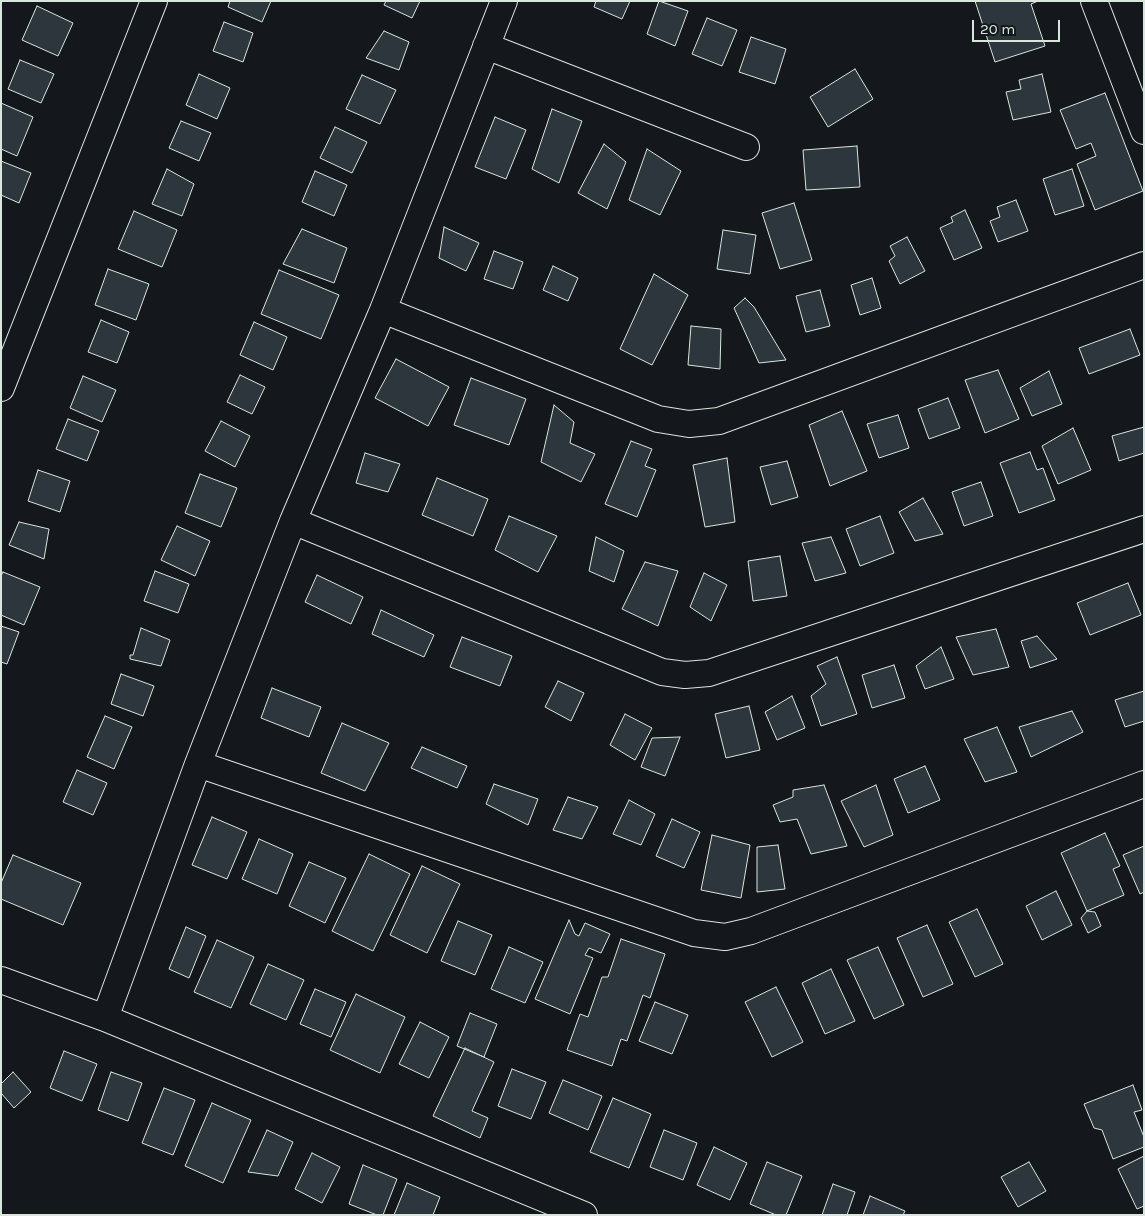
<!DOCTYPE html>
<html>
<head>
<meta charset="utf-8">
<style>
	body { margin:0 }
	#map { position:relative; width:1145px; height:1216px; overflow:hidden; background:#14181c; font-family:Karla,sans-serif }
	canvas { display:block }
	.frame { position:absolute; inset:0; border:2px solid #d8e6dc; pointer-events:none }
	.scale { position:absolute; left:972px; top:20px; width:88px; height:22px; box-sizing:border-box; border:2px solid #d8e6dc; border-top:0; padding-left:6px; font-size:15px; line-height:18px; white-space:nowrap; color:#d8e6dc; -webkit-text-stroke:4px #14181c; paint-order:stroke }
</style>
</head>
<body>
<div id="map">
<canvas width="1145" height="1216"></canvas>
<div class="frame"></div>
<div class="scale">20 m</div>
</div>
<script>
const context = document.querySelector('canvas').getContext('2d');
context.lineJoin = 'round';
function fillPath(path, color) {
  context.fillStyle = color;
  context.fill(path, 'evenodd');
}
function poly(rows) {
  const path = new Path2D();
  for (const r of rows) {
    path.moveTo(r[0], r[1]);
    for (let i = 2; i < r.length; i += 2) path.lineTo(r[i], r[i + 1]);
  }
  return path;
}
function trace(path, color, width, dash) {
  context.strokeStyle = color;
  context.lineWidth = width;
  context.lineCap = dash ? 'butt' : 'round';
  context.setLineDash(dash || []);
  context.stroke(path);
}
const building = poly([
	[230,1,271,1,262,22,228,7,230,1],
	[386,1,420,1,412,18,384,5,386,1],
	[596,1,630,1,622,19,594,7,596,1],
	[659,1,688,11,675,46,647,34,659,1],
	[975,1,1038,1,1031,4,1045,46,995,62,975,1],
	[37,6,73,23,58,56,22,40,37,6],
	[707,18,737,30,722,66,692,54,707,18],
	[224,22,253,33,243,62,213,51,224,22],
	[384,31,409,42,399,70,366,58,384,31],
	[751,37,786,49,775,84,739,72,751,37],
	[20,60,54,74,41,103,8,89,20,60],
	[855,69,873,99,828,127,810,97,855,69],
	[199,74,230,88,217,119,186,105,199,74],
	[1042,74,1051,112,1013,120,1006,92,1021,89,1019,80,1042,74],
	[362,75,396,90,380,124,346,109,362,75],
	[1105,93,1143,191,1095,210,1077,164,1096,156,1091,143,1076,149,1060,110,1105,93],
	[1,103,33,117,17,156,1,149,1,103],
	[552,109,582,121,559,183,532,169,552,109],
	[495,117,526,130,506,179,475,167,495,117],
	[181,121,211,133,199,161,169,148,181,121],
	[335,127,367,142,352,173,320,158,335,127],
	[604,144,626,162,607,209,578,193,604,144],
	[857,146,860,187,806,190,803,150,857,146],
	[647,149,681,171,660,215,629,200,647,149],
	[1,161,31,173,19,203,1,195,1,161],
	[167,169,194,184,182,216,152,204,167,169],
	[1072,169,1084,206,1055,215,1043,179,1072,169],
	[315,171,347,185,334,216,302,202,315,171],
	[1016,200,1028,231,998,242,990,221,1000,217,997,207,1016,200],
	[794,203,812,260,780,269,762,213,794,203],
	[965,210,982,248,954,260,940,228,953,222,951,217,965,210],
	[134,211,177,230,162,267,118,249,134,211],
	[444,227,479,243,466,271,439,258,444,227],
	[302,229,347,248,334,283,283,264,302,229],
	[723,230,756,235,750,274,717,269,723,230],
	[907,237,925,271,900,284,889,261,895,256,890,246,907,237],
	[494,251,523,262,513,289,484,279,494,251],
	[553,266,578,278,568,301,543,290,553,266],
	[108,269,149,284,136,320,95,305,108,269],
	[279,270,339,295,321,339,261,314,279,270],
	[654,274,688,295,652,365,620,349,654,274],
	[872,278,881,308,860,315,851,285,872,278],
	[820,290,830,326,806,332,796,296,820,290],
	[745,298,754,307,786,360,759,363,734,308,745,298],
	[101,320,129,332,117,363,88,352,101,320],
	[254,322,287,337,273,370,240,355,254,322],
	[691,326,721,329,720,369,688,365,691,326],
	[1130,329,1140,355,1089,374,1079,348,1130,329],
	[396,359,449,387,428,426,375,398,396,359],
	[998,370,1019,419,985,433,965,380,998,370],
	[1049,371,1062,404,1032,416,1020,388,1049,371],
	[240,375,265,387,252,414,227,402,240,375],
	[83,376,116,390,102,422,70,408,83,376],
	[471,378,526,399,509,445,454,425,471,378],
	[948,398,960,428,929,439,918,409,948,398],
	[554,405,574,422,570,443,595,454,581,482,541,462,554,405],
	[842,411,867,471,830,486,809,425,842,411],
	[898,415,909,448,879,458,867,424,898,415],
	[68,419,99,431,87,461,56,449,68,419],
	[221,421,250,436,235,467,205,451,221,421],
	[1144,427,1144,453,1119,461,1112,436,1144,427],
	[1073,428,1091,470,1058,484,1042,446,1073,428],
	[631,441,652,449,645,466,656,470,637,517,605,504,631,441],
	[1030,452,1037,470,1043,468,1055,500,1019,513,1000,463,1030,452],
	[365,453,400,464,388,492,356,483,365,453],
	[727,458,735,522,705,527,693,465,727,458],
	[787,461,798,497,771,505,760,467,787,461],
	[38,470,70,481,60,512,28,501,38,470],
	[200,474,237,488,221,527,185,513,200,474],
	[437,478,488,499,473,536,422,515,437,478],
	[981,482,993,516,964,526,952,492,981,482],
	[923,498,943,534,915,541,899,512,923,498],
	[509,516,557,536,538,572,495,550,509,516],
	[880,516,894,553,860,566,846,529,880,516],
	[19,522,49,529,44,559,9,545,19,522],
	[177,526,210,541,195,576,161,560,177,526],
	[596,537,624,551,614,582,589,571,596,537],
	[831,537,846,573,815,581,802,543,831,537],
	[780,556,787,596,753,601,748,561,780,556],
	[645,562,678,571,658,626,622,609,645,562],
	[155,571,189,584,178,613,144,601,155,571],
	[3,572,40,587,24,625,1,615,1,576,3,572],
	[704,573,727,585,711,621,690,607,704,573],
	[317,575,363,597,351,624,305,602,317,575],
	[1128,583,1141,615,1090,635,1077,603,1128,583],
	[381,610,434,635,424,657,372,634,381,610],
	[1,626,19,632,7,664,1,662,1,626],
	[141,628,170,640,161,666,130,659,130,655,133,655,141,628],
	[996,629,1009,667,973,675,956,637,996,629],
	[1037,636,1057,659,1030,668,1021,641,1037,636],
	[462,637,512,656,500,686,450,667,462,637],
	[941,647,954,679,925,689,916,666,941,647],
	[837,657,857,714,821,726,811,696,826,684,817,666,837,657],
	[894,665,905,698,872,708,862,675,894,665],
	[121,674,154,686,143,716,111,704,121,674],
	[558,681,584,693,571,721,545,707,558,681],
	[272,688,321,707,309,737,261,718,272,688],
	[1144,691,1144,721,1125,727,1115,700,1144,691],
	[792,696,805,728,777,740,765,712,792,696],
	[749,706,760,750,726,758,715,714,749,706],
	[1072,711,1083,732,1031,757,1019,727,1072,711],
	[625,714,652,728,635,760,610,745,625,714],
	[105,716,132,727,114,769,87,757,105,716],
	[342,723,389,743,365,791,321,773,342,723],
	[997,727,1017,772,985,782,964,739,997,727],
	[680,737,665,776,641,767,652,738,680,737],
	[422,747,467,766,457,788,411,768,422,747],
	[925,766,940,800,908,813,894,779,925,766],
	[77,770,107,783,93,815,63,802,77,770],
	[494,784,538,799,528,825,486,804,494,784],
	[824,785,847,846,811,854,797,819,780,822,773,805,793,797,793,790,824,785],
	[876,785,893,835,864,847,841,801,876,785],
	[568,797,598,807,582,839,553,830,568,797],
	[629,800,655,814,641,845,613,834,629,800],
	[212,817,247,832,227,879,192,865,212,817],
	[672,819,700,832,684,868,656,856,672,819],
	[1105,833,1120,866,1113,869,1124,895,1087,911,1061,853,1105,833],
	[712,835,750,845,741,898,701,890,712,835],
	[259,839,293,854,277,894,242,879,259,839],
	[778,845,785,889,757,892,757,847,778,845],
	[1144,846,1144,892,1140,894,1123,855,1144,846],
	[369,854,410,874,373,951,332,931,369,854],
	[13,855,81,883,63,925,1,899,1,883,13,855],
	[309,862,346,878,325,923,289,906,309,862],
	[422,866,460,884,427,953,390,935,422,866],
	[1056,891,1072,925,1042,940,1026,906,1056,891],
	[977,909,1003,964,975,977,949,922,977,909],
	[1087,911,1095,912,1101,926,1088,933,1081,918,1087,911],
	[569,920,575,934,579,936,585,923,610,934,601,953,589,948,585,955,593,958,570,1014,535,999,569,920],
	[458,921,492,935,475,975,441,961,458,921],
	[927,925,953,984,923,997,897,938,927,925],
	[186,927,206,936,189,978,169,969,186,927],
	[621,939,665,954,650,998,643,995,627,1041,621,1039,612,1066,567,1050,580,1014,588,1017,602,977,608,977,621,939],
	[217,940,254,957,231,1008,194,992,217,940],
	[509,947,543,962,525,1003,491,989,509,947],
	[878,947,904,1005,874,1019,847,960,878,947],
	[268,964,304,980,286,1020,250,1004,268,964],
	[831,969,855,1021,825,1034,802,983,831,969],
	[776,987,803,1042,772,1057,745,1002,776,987],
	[315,989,346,1002,331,1037,300,1024,315,989],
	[356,994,405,1017,380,1073,330,1050,356,994],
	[655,1002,688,1015,672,1054,639,1041,655,1002],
	[470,1013,497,1024,484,1057,457,1046,470,1013],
	[420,1022,449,1037,429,1078,399,1064,420,1022],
	[465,1048,494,1062,472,1111,488,1118,480,1138,433,1116,465,1048],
	[64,1051,97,1064,82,1101,50,1088,64,1051],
	[512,1069,546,1082,531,1119,498,1106,512,1069],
	[13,1072,31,1092,14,1108,1,1093,1,1084,13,1072],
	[111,1072,142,1083,128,1121,98,1110,111,1072],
	[563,1080,602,1096,588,1130,549,1113,563,1080],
	[1133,1085,1142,1110,1134,1112,1144,1137,1144,1147,1113,1159,1102,1130,1094,1128,1084,1104,1133,1085],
	[164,1088,195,1100,173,1155,142,1143,164,1088],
	[613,1098,651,1114,629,1168,590,1152,613,1098],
	[212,1103,251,1120,223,1183,185,1166,212,1103],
	[267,1130,293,1142,278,1176,248,1172,267,1130],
	[664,1130,697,1143,683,1180,650,1167,664,1130],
	[714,1147,747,1163,730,1200,697,1185,714,1147],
	[312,1153,340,1167,322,1203,295,1189,312,1153],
	[1144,1156,1144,1206,1137,1209,1118,1169,1144,1156],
	[767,1162,802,1176,786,1215,776,1215,750,1204,767,1162],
	[1029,1162,1046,1191,1018,1207,1001,1177,1029,1162],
	[363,1165,397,1179,383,1215,377,1215,349,1204,363,1165],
	[407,1183,440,1197,433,1215,394,1215,407,1183],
	[833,1184,855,1192,847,1215,822,1215,833,1184],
	[870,1196,905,1211,903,1215,863,1215,870,1196]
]);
const street = poly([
	[1094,1,1144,131],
	[486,46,746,147],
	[383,310,658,419,689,424,719,421,1144,265],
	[1,388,154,1],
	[293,521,662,672,685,675,709,673,1144,529],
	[198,764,293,521,383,310,504,1],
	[1,980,105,1018,584,1215],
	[105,1018,198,764,694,933,725,937,751,931,1144,784]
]);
fillPath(building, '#2c363c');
trace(building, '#d8e6dc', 1);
trace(street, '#d8e6dc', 28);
trace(street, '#14181c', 26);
</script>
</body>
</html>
